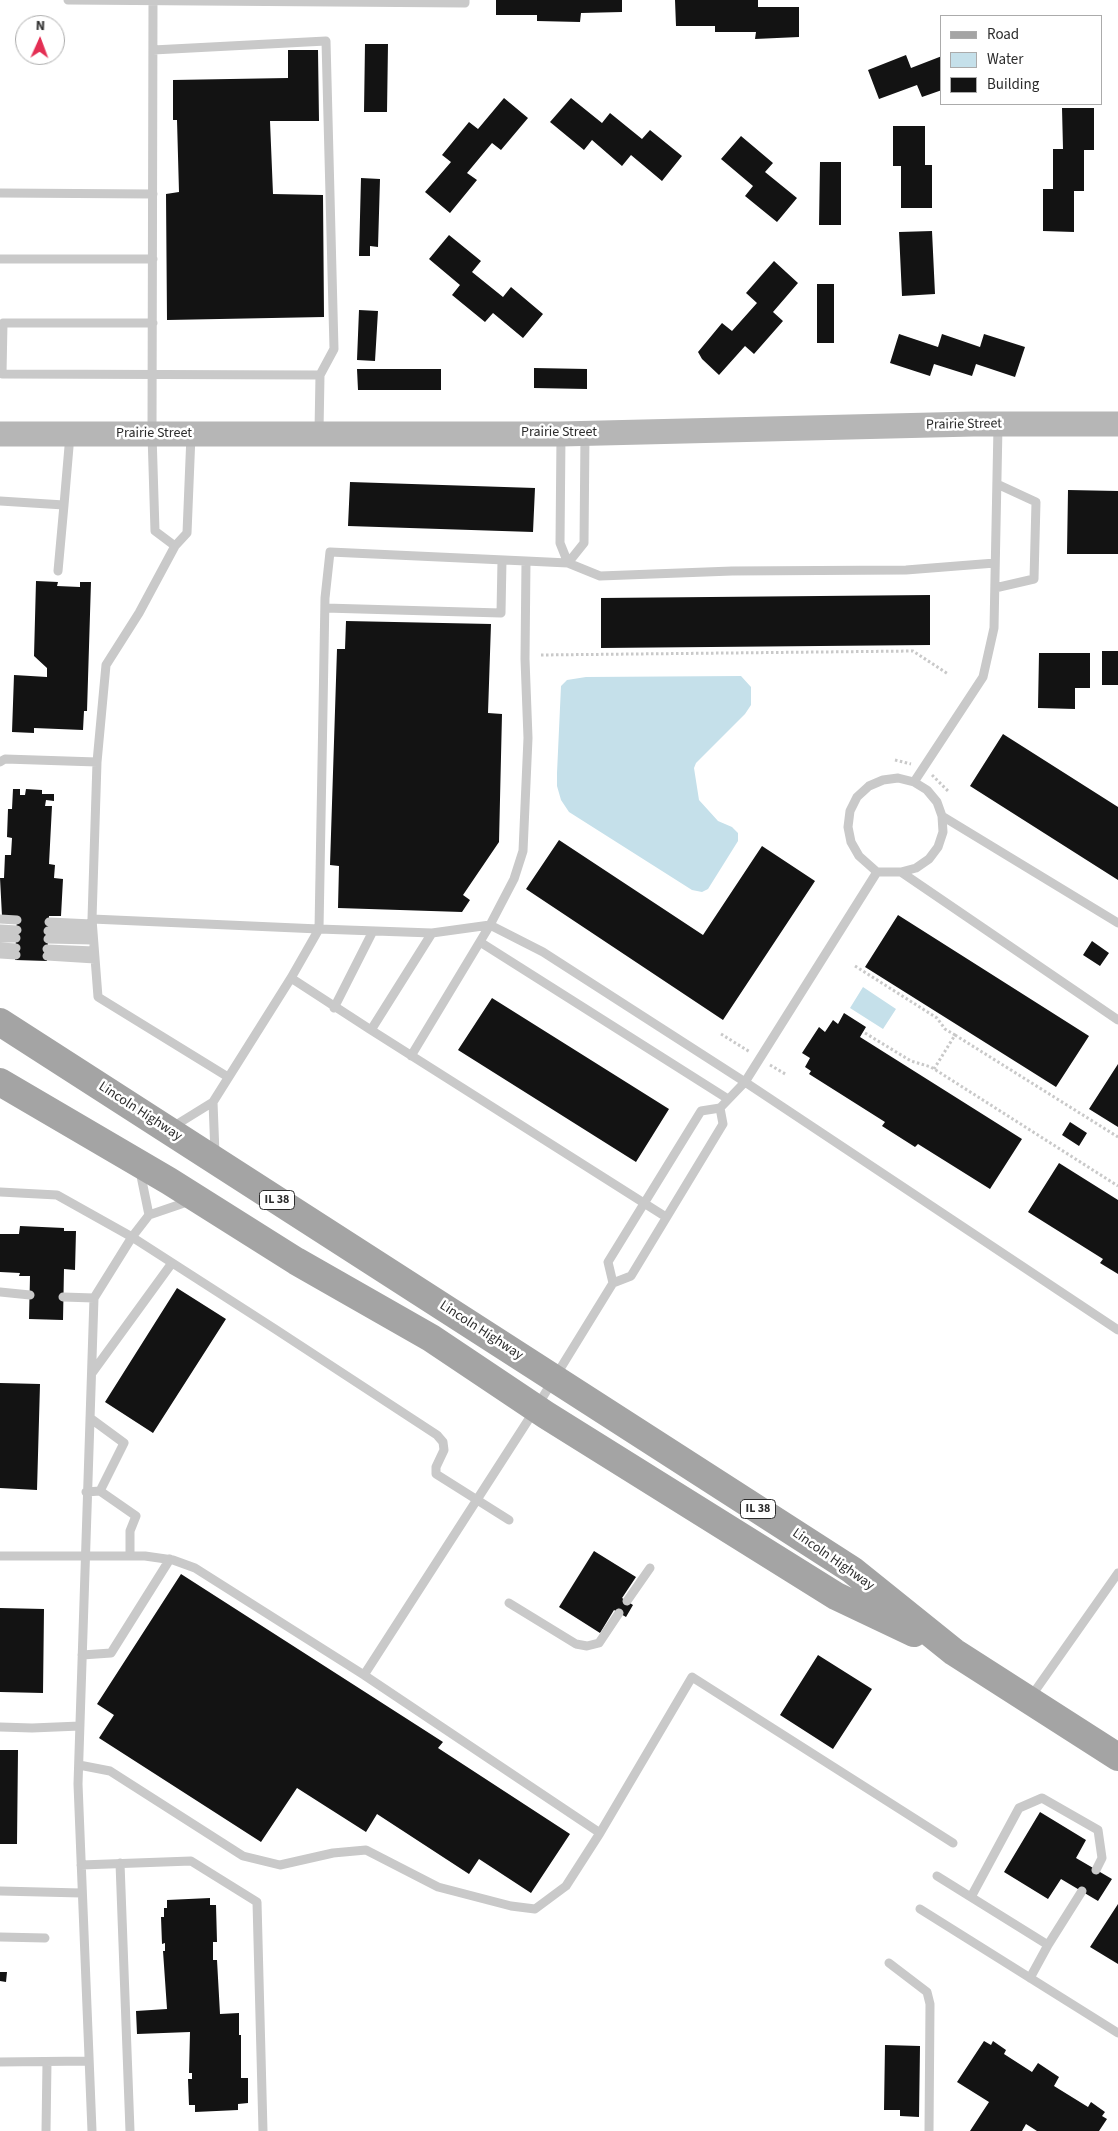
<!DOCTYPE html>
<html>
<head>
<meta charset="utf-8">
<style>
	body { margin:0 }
	#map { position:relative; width:1118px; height:2131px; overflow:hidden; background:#fff; font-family:"Source Sans 3",sans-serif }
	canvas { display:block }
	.legend { position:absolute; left:940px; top:15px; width:162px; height:90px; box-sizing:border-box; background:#fff; border:1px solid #ababab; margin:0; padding:6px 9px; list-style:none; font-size:15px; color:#2c2c2c }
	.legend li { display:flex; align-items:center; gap:10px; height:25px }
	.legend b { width:25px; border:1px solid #ababab }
	.north { position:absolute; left:15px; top:15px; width:50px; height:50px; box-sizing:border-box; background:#fff; border:1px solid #ababab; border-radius:50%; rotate:2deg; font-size:14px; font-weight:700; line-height:20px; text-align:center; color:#2c2c2c }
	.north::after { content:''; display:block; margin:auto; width:18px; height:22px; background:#e32e53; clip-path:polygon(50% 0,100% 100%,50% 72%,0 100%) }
</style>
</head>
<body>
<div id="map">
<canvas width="1118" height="2131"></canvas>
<ul class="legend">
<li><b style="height:6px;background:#a4a4a4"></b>Road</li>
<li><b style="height:14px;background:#c5e0ea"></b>Water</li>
<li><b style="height:14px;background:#131313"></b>Building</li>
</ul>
<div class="north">N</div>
</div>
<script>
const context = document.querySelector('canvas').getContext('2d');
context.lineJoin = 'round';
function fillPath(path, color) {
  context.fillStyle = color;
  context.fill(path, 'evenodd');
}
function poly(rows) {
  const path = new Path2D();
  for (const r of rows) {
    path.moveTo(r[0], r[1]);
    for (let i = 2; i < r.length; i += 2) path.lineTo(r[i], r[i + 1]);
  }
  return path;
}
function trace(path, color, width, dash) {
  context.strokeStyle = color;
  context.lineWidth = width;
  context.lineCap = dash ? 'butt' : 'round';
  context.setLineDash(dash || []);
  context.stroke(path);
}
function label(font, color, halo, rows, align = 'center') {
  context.font = font + ' "Source Sans 3",sans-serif';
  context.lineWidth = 5;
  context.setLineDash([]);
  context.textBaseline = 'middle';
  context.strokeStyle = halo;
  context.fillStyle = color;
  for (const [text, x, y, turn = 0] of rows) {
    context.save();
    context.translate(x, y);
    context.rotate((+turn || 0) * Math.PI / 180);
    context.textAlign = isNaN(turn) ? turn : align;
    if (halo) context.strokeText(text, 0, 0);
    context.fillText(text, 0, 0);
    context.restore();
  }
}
const water = poly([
	[741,676,751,687,751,705,745,714,696,763,694,768,699,800,718,821,732,827,738,833,738,841,708,889,702,892,692,890,569,812,561,800,557,786,557,773,561,686,567,680,586,677],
	[863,987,896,1009,883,1029,850,1008]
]);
const building = poly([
	[496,0,622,0,622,12,581,13,580,22,537,21,537,15,496,15],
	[675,0,758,0,758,7,799,7,799,37,755,39,756,32,715,32,715,26,676,26],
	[365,44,388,44,387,112,364,112],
	[288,50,318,50,319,121,270,121,273,194,323,195,324,317,167,320,166,194,179,192,177,120,173,120,173,80,288,78],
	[906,55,911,68,942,56,942,90,922,97,917,85,879,99,868,70],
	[504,98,528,118,501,150,492,143,467,173,477,180,450,213,425,192,451,162,442,155,469,122,478,129],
	[571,98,602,123,610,113,642,139,650,130,682,156,662,181,631,155,622,166,592,140,584,150,550,122],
	[1062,108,1094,108,1094,150,1084,150,1084,191,1074,191,1074,232,1043,231,1043,189,1053,189,1053,149,1063,149],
	[893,126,925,126,925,165,932,165,932,208,901,208,901,166,893,166],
	[741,136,773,163,765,172,797,198,777,222,745,196,753,186,721,159],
	[820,162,841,162,841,225,819,225],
	[361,178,380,179,378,247,370,246,370,256,359,256],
	[932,231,935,294,902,296,899,232],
	[449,235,481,261,472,272,503,297,511,287,543,314,523,338,493,313,485,322,452,295,460,285,429,259],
	[774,261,798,283,773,312,783,321,754,354,745,346,719,375,702,359,698,352,722,323,732,331,757,303,746,293],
	[817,284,834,284,834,343,817,343],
	[359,310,378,311,375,361,357,360],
	[899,334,938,347,942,334,980,347,984,334,1025,347,1015,377,976,364,972,376,934,364,930,376,890,363],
	[534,368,587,369,587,389,534,388],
	[357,369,441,369,441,390,358,390],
	[350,482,535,488,533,532,348,526],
	[1068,490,1118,491,1118,554,1067,554],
	[36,581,58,582,57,586,80,587,80,582,91,582,87,711,84,711,83,730,34,728,34,733,12,732,14,675,47,677,47,668,34,656],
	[930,595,930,645,601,648,601,598],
	[346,621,491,624,488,713,502,714,499,842,463,895,470,900,462,912,338,908,339,866,330,865,337,649,345,649],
	[1102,651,1118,651,1118,685,1102,685],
	[1039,653,1090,653,1090,688,1075,688,1075,709,1038,708],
	[1003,734,1118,807,1118,880,970,786],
	[13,789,20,789,20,795,25,795,26,789,42,790,42,794,54,794,54,801,46,800,45,806,52,806,49,864,55,865,54,878,63,879,61,916,49,916,47,961,15,960,17,916,2,916,0,878,4,878,5,855,11,855,12,838,7,837,8,809,12,809],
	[559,840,703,935,762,846,815,881,723,1020,526,889],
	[898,915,1089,1036,1056,1087,865,967],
	[1092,941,1109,953,1100,966,1083,955],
	[492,998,669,1109,636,1162,458,1050],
	[844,1013,866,1027,860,1037,1022,1139,990,1189,918,1144,915,1147,882,1126,885,1122,809,1074,811,1071,805,1067,810,1058,802,1053,819,1027,825,1032,833,1020,838,1024],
	[1118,1064,1118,1127,1089,1109],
	[1070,1122,1087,1133,1079,1146,1062,1135],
	[1059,1163,1118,1200,1118,1274,1100,1263,1103,1259,1028,1212],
	[20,1226,64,1228,64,1231,76,1231,75,1270,64,1269,63,1320,29,1319,30,1276,19,1276,20,1273,0,1272,0,1234,19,1234],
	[177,1288,226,1319,153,1433,105,1402],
	[0,1383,40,1384,37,1490,0,1488],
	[594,1551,636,1577,622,1598,633,1605,626,1617,614,1610,600,1633,559,1607],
	[181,1574,443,1742,438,1748,570,1834,531,1893,479,1859,469,1874,377,1814,366,1832,297,1788,261,1842,99,1738,114,1715,97,1704],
	[0,1608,44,1609,43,1693,0,1692],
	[818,1655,872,1689,833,1749,780,1715],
	[0,1750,18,1750,17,1844,0,1844],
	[1040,1812,1086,1840,1076,1858,1112,1879,1098,1901,1061,1879,1048,1899,1004,1872],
	[210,1898,210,1905,216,1905,217,1942,213,1942,213,1960,217,1960,220,2014,239,2013,239,2035,241,2035,241,2078,248,2078,248,2103,238,2104,238,2110,195,2112,195,2105,189,2105,188,2079,192,2079,192,2073,189,2073,190,2032,137,2034,136,2011,167,2009,163,1951,165,1951,165,1943,162,1944,161,1917,164,1917,164,1908,167,1908,167,1900],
	[1118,1904,1118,1964,1090,1947],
	[0,1972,7,1972,6,1982,0,1981],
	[984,2041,991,2045,993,2041,1006,2050,1004,2054,1032,2072,1038,2063,1059,2077,1054,2086,1088,2107,1091,2102,1105,2112,1102,2116,1107,2119,1099,2131,1037,2131,1026,2124,1022,2131,970,2131,989,2102,957,2082],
	[885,2045,920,2046,919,2117,900,2116,900,2110,884,2110]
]);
const path = poly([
	[541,655,913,651,948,674],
	[895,760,911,764],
	[932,775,948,791],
	[855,966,937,1018,945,1029,955,1035,934,1069],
	[865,1033,911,1061,931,1067,1118,1186],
	[721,1034,750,1052],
	[955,1035,1118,1137],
	[770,1065,787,1075]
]);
const lane = poly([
	[68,0,465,3,465,0],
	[153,0,152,434,155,531,175,546,187,533,191,435],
	[153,50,326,41,334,349,320,375],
	[0,193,153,194],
	[0,259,153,259],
	[153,323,3,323,2,374,320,375,319,431],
	[561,436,560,543,568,563],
	[0,501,64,505,70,435],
	[526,561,525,659,528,738,523,851,514,879,490,925,432,933,319,929,325,598,330,552,526,561,568,563,600,576,732,571,906,570,995,563],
	[568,563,584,543,585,434],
	[58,571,64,505],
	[995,588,1034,579,1036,502,997,484],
	[325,608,501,613,502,560],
	[0,762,5,759,97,762,92,919],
	[97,762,106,665,139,613,175,546],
	[898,778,914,782,927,790,937,802,942,816,943,832,938,847,929,859,916,868,901,872,877,872,859,856,851,842,848,827,850,811,857,797,869,786,883,780,898,778],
	[914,782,983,677,994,628,998,426],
	[942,816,1118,923],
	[901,872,1118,1020],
	[0,919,17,920],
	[49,922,92,924],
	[0,929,17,930],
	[48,931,93,932],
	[0,938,16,938],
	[48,939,93,940],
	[480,942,728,1099],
	[0,947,16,948],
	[47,949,94,951],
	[0,954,16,955],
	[47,956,95,959],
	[291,978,371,1030,432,933],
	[334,1008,373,931],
	[371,1030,666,1217],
	[411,1056,490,925,543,952,745,1082,1118,1330],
	[213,1102,291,978,319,929,92,919,98,997,228,1077],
	[171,1128,213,1102,215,1154],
	[140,1171,149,1215,190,1201],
	[0,1192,57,1195,132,1237,275,1329,437,1435,443,1442,444,1450,436,1467,436,1474,509,1520],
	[613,1283,608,1262,701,1111,720,1108,745,1082,877,872],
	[0,1292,30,1295],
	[63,1297,94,1298],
	[92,1373,172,1263],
	[100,1491,136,1516,130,1531,130,1556],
	[86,1492,100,1491,124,1443,90,1418],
	[0,1556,145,1556,173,1560,195,1568,364,1675,536,1408,613,1283,631,1276,723,1124,720,1108],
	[627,1601,650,1568],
	[509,1603,576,1644,587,1646,599,1643,619,1613],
	[82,1655,111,1653,170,1559],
	[364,1675,600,1833,692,1677,953,1843],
	[1030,1698,1118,1573],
	[0,1727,32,1728,80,1726],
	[79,1765,110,1771,243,1856,280,1865,333,1853,366,1850,438,1887,511,1906,535,1909,566,1886,600,1833],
	[120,1863,130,2131],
	[81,1865,191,1861,257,1902,263,2131],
	[937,1876,1048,1945,1030,1978],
	[0,1891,81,1893],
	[971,1897,1019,1808,1042,1798,1098,1830,1102,1858,1096,1870],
	[920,1909,1118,2033],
	[0,1937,45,1938],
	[1048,1945,1082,1891],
	[889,1963,927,1992,930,2004,929,2131],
	[0,2062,89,2061],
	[46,2131,47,2062],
	[92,2131,78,1784,94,1298,132,1237,149,1215]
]);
const secondary = poly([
	[0,434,561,434,973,424,1118,424]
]);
const primary = poly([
	[0,1022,852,1570,954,1652,1118,1757],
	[0,1082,169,1181,296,1261,431,1338,546,1415,836,1596,914,1633]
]);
const shields = [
	[277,1200,35],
	[758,1509,35]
];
const shieldNames = [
	["IL 38",277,1200],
	["IL 38",758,1509]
];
const streetNames = [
	["Prairie Street",964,425,-1],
	["Prairie Street",559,433],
	["Prairie Street",154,434],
	["Lincoln Highway",140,1112,33],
	["Lincoln Highway",481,1331,33],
	["Lincoln Highway",833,1560,35]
];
fillPath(water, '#c5e0ea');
fillPath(building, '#131313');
trace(path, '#c9c9c9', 3, [2.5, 2.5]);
trace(lane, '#c9c9c9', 9);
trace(secondary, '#b6b6b6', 25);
trace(primary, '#a4a4a4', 28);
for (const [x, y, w] of shields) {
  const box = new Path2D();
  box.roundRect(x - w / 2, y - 9.5, w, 19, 4);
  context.fillStyle = '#fff';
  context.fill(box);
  trace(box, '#2c2c2c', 1);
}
label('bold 12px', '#2c2c2c', null, shieldNames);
label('14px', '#2c2c2c', '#fff', streetNames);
</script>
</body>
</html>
